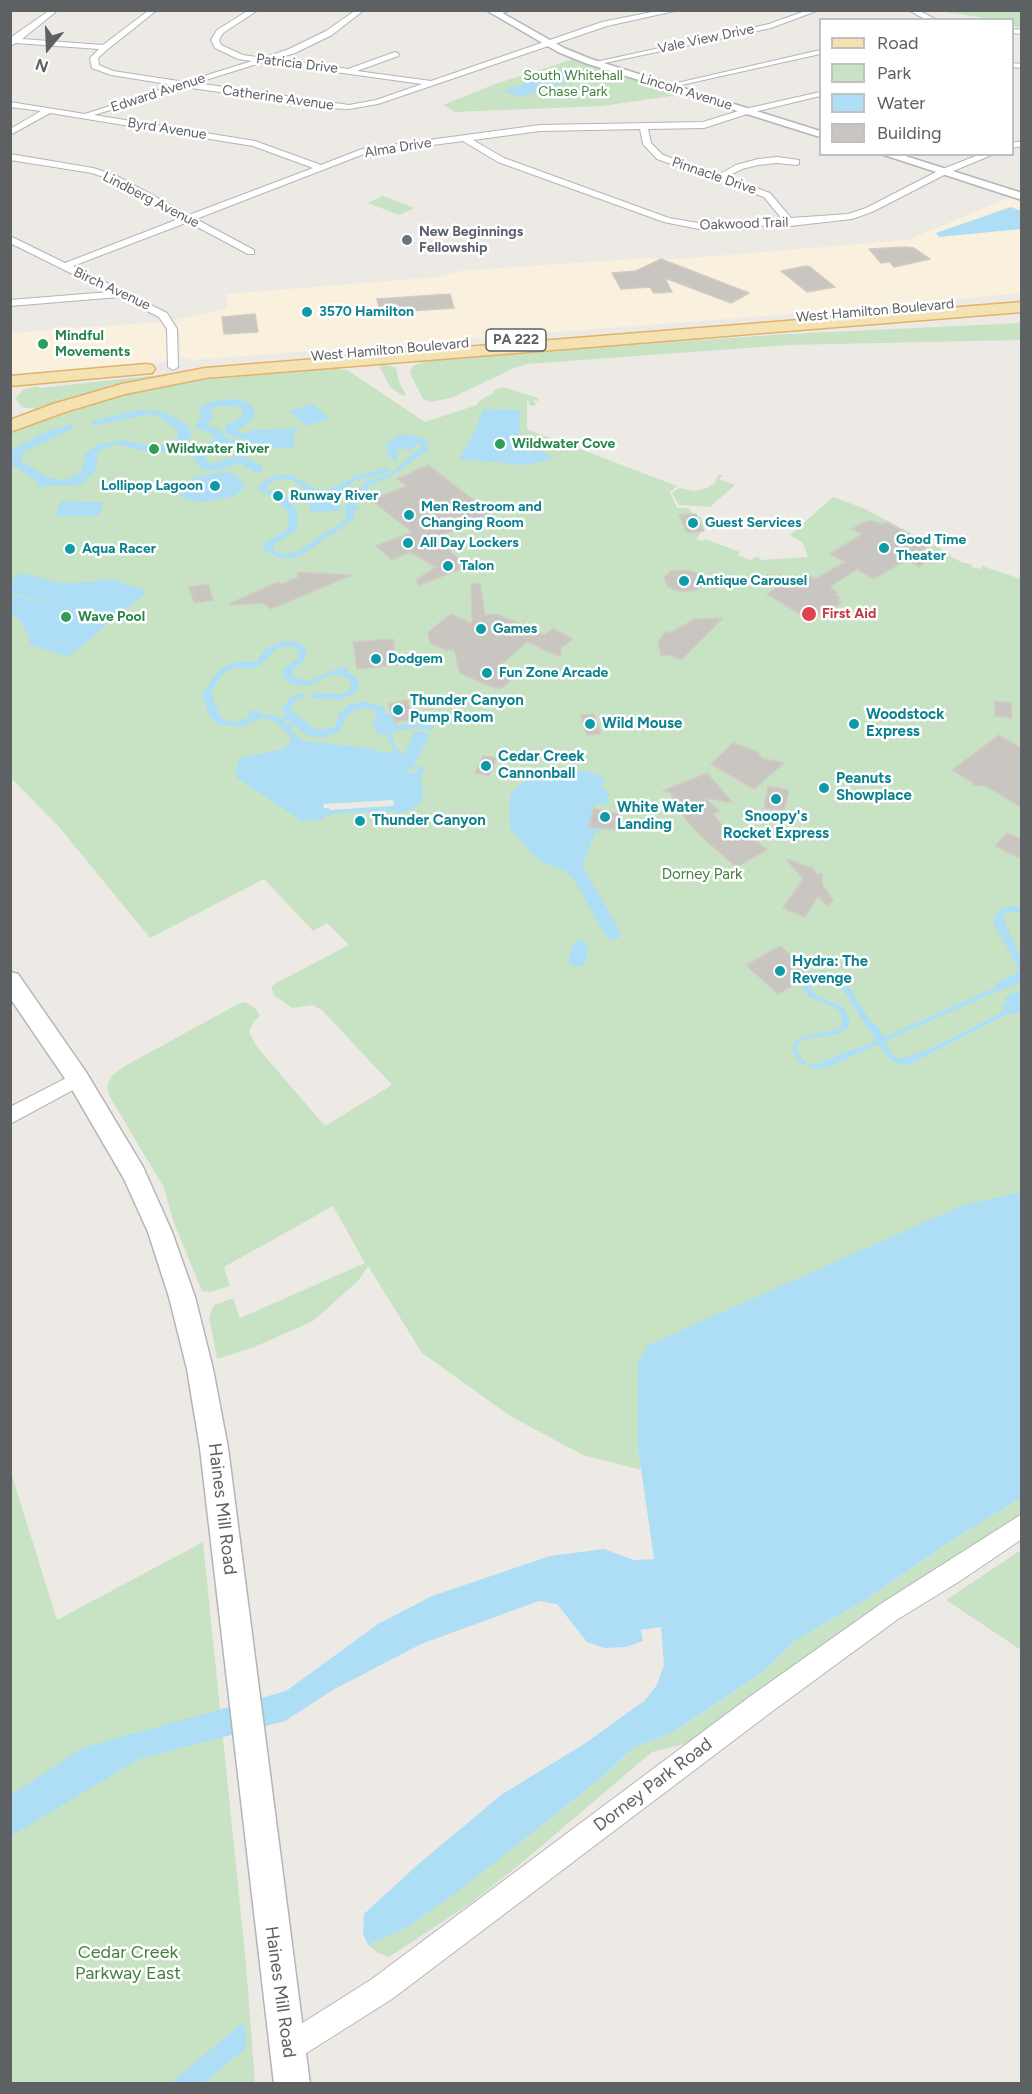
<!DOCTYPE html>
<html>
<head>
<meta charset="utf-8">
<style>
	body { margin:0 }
	#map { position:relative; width:1032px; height:2094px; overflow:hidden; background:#edeae5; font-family:Figtree,sans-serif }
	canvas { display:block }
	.frame { position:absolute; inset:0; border:12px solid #5d6163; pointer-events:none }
	.legend { position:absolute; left:819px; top:18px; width:195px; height:138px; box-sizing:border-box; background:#fff; border:2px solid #bec0c1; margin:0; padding:8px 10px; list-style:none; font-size:18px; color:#5d6163 }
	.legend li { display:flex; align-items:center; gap:12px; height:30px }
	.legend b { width:30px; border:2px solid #bec0c1 }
	.north { position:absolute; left:18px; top:18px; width:60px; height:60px; -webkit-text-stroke:4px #fff; paint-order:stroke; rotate:199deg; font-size:16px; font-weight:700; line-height:24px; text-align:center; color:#5d6163 }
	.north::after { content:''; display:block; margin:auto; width:21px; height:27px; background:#5d6163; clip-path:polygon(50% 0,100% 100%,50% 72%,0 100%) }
</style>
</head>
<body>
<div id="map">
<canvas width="1032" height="2094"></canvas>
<div class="frame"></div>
<ul class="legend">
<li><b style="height:8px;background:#f5e2b2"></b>Road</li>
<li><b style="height:16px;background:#c8e2c4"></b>Park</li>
<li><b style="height:16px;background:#aedef5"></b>Water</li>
<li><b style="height:16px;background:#c9c5c1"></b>Building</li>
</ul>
<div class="north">N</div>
</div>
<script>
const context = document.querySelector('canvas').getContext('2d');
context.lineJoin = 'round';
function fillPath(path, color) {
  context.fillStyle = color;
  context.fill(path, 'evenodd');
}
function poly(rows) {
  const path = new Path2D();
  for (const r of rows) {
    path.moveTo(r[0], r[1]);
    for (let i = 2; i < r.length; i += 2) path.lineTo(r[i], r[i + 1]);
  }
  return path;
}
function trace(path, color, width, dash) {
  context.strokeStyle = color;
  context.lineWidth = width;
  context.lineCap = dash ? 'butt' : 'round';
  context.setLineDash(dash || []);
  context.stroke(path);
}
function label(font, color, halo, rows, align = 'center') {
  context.font = font + ' Figtree,sans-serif';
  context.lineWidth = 5;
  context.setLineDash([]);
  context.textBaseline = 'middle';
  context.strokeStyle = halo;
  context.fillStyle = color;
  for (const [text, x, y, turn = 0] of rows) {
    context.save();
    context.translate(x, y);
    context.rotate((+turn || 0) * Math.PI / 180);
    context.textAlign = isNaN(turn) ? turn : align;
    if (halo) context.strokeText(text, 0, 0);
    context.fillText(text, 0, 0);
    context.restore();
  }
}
const commercial = poly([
	[1011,197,1021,201,1021,293,815,312,193,360,180,357,180,334,175,320,227,309,226,294,439,277,460,271,646,258,679,259,907,240],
	[162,322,165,329,167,358,164,362,11,375,11,333]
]);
const green = poly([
	[1013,11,1021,12,1021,28,1013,26,1012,20,992,19,939,11],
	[574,59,684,94,602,106,455,112,443,105,495,84],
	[383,196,415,208,399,215,368,203],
	[1021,323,1021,340,788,345,527,364,512,369,451,398,431,402,423,399,410,373,413,366,428,360,537,349,542,351,788,334],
	[384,364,396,368,399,382,406,395,403,396,390,387,379,366],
	[223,368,44,410,22,407,15,398,24,389,38,386,40,388],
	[334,368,349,371,425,422,477,405,479,401,495,392,492,391,503,387,538,398,538,402,532,398,536,404,534,406,529,405,530,402,527,401,527,429,677,486,670,492,677,508,689,508,693,514,700,517,705,528,696,539,703,541,705,539,740,552,737,555,751,560,758,556,760,560,808,557,803,543,790,535,833,497,863,508,949,553,950,556,963,563,972,564,971,567,981,569,982,566,1021,579,1021,1453,638,1448,641,1470,583,1455,510,1416,422,1353,368,1266,358,1281,313,1321,252,1348,217,1359,209,1317,214,1305,233,1298,240,1318,365,1263,333,1206,224,1267,230,1286,211,1292,202,1291,174,1223,164,1188,110,1097,107,1086,112,1076,125,1066,238,1004,245,1002,256,1009,260,1016,254,1021,249,1032,257,1047,325,1126,392,1085,322,1010,313,1005,292,1008,274,995,271,987,276,983,349,945,327,923,313,931,264,879,150,938,59,827,11,778,10,433,41,420,112,396,182,382],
	[718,475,723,475,719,479,735,485,710,507,679,505,672,493,679,488,694,491,707,488,715,483],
	[10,1469,57,1620,203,1542,246,1964,255,2083,11,2083],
	[1021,1498,1021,1518,693,1742,652,1752,518,1866,468,1905,389,1957,378,1953,368,1945,406,1928,541,1826,606,1774,633,1748,675,1731,708,1709,764,1671,796,1640,862,1602,954,1539],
	[1021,1550,1021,1650,946,1600]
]);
const water = poly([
	[561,70,580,72,581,77,521,97,504,91],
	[1011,207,1021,211,1021,229,939,237,936,233],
	[312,404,330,418,307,426,289,411],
	[483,409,520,410,519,436,554,459,525,465,459,459,474,433],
	[138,410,155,410,169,414,187,425,192,436,182,445,163,452,143,451,117,444,106,448,98,452,96,471,85,479,87,482,78,485,46,486,37,489,38,483,11,464,11,451,39,435,71,423,74,428,23,452,21,461,49,478,64,480,82,472,85,454,97,445,120,440,149,445,166,445,176,439,179,431,162,419,150,414,91,426,92,421],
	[297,428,298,431,294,432,294,447,248,449,249,432,253,430],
	[400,435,410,435,426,439,428,443,427,450,429,451,423,453,392,476,369,486,368,491,354,506,362,506,355,511,354,519,305,553,294,558,280,558,265,551,263,544,287,530,289,516,279,500,259,491,258,487,265,480,278,475,293,475,313,488,328,490,353,477,385,468,392,470,378,476,355,480,343,490,357,493,365,482,391,473,421,447,420,443,412,449,396,449,398,462,390,458,386,446,388,442],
	[275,479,292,480,309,492,335,493,352,497,345,508,346,517,342,522,296,552,287,554,277,552,273,549,274,544,296,531,298,522,297,511,288,498,266,489],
	[224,438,235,440,240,447,229,454,209,452,205,448,205,445,209,442],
	[227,471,237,476,243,484,244,488,235,496,205,502,188,500,180,495,192,478],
	[338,498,341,510,312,513,308,502],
	[61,501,104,502,98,516,55,516],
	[20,573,60,583,80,583,111,579,148,591,68,657,30,645,26,631,19,619,11,614,11,594,66,610,11,592,11,581],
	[283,641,298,642,307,649,305,660,292,671,294,677,307,681,342,667,347,668,348,672,358,679,359,688,354,694,340,700,312,698,312,693,341,694,349,690,351,684,348,679,342,676,331,675,308,686,292,684,282,676,284,668,297,659,299,653,292,646,278,648,259,666,249,669,235,668,225,672,220,678,211,693,221,718,235,723,248,717,250,711,259,710,260,714,278,716,302,741,366,748,388,753,399,750,404,755,415,731,430,734,412,770,408,769,407,772,415,773,419,766,425,767,421,779,423,799,416,807,395,816,395,811,330,814,330,816,324,816,324,819,319,820,302,821,237,778,235,770,240,758,283,749,291,742,291,737,275,722,269,719,259,719,241,727,217,724,210,717,202,695,203,692,220,669,233,663,257,661,266,648],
	[393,801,391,806,330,810,323,804],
	[302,693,306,695,305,697,298,699,291,708,292,711,315,729,327,729,335,726,340,712,350,704,367,702,384,707,386,714,392,713,397,726,413,723,434,726,431,731,413,728,378,735,372,722,377,714,373,709,362,708,348,714,340,731,322,738,306,735,293,724,282,710,289,698],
	[546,770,586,771,605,778,602,786,608,792,609,805,594,804,589,827,601,829,600,833,595,833,582,867,582,876,572,878,563,870,542,862,532,854,510,828,509,800,514,789,530,777],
	[1014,906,1021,907,1021,912,1007,912,1003,918,1021,957,1021,982,1002,990,994,984,1019,972,1019,969,993,922,999,909],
	[823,971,839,975,846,982,872,1023,879,1027,893,1056,902,1059,929,1049,932,1053,910,1064,901,1065,892,1061,880,1047,840,985,833,977,826,975,813,977,810,987,817,996,843,1007,850,1020,849,1027,839,1034,805,1039,797,1046,797,1052,807,1064,818,1064,853,1049,863,1047,866,1050,829,1067,817,1069,800,1063,792,1051,795,1041,801,1037,838,1029,842,1024,842,1017,837,1009,808,996,801,986,805,979,816,972],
	[1021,989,1021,1012,1008,1014,1000,1006,1008,1003,1004,998],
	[1021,1192,1021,1498,954,1539,862,1602,796,1640,764,1671,708,1709,675,1731,633,1748,606,1774,541,1826,457,1892,406,1928,368,1945,363,1934,364,1914,415,1867,501,1795,584,1744,644,1701,657,1685,664,1665,661,1627,641,1630,643,1641,626,1647,605,1648,587,1642,557,1604,539,1601,421,1644,333,1690,285,1721,139,1759,11,1836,11,1795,82,1748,286,1691,378,1624,432,1596,550,1556,604,1549,634,1560,654,1559,638,1448,638,1363,648,1345,963,1205],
	[244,2022,247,2047,204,2083,170,2083]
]);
const pier = poly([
	[393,800,394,805,391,806,329,810,330,808,324,808,323,804]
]);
const stream = poly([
	[283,720,287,718],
	[289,726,293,724],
	[386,727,398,758],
	[860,1050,1004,986],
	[931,1051,1022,1004]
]);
const canal = poly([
	[234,399,248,402,255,412,252,420,236,431,242,433,259,432,265,435,259,438,240,440,226,434,224,432,228,424,243,416,243,412,240,407,218,406,211,409,213,417,207,425,221,430,226,438,219,448,205,455,205,458,210,463,215,463,241,455,262,466,262,472,254,472,240,463,216,471,206,470,202,469,193,459,195,450,211,444,214,438,212,434,195,427,201,417,199,408,212,401,234,399],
	[568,849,574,851,619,930,621,934,619,938,613,940,607,938,560,855,562,851,568,849],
	[580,940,586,942,588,946,586,961,583,966,577,967,571,966,568,961,572,946,574,942,580,940]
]);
const building = poly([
	[903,247,914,248,930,259,894,267,890,262,881,263,869,249,903,247],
	[661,259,749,293,731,303,665,278,672,292,654,293,650,287,621,289,612,273,636,271,661,259],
	[806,266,810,267,835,287,807,292,781,271,806,266],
	[450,294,454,308,380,313,377,299,450,294],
	[255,314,258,332,224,334,222,317,255,314],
	[428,465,493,515,437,537,440,540,438,541,465,564,461,565,464,568,419,585,416,580,436,567,410,552,392,560,376,546,412,532,371,500,407,486,397,479,428,465],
	[696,514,704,531,687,533,679,515,696,514],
	[869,520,884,524,887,522,931,546,922,549,935,556,919,567,907,560,873,579,857,569,830,587,838,593,835,594,841,598,837,600,841,603,809,620,767,594,782,584,766,575,798,577,803,574,815,579,845,562,830,554,862,534,852,529,869,520],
	[687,570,700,574,704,584,696,590,681,592,668,587,664,578,671,571,687,570],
	[297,572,352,575,271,609,263,603,231,605,231,603,278,582,282,584,298,577,297,572],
	[480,583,485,615,497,614,545,635,553,628,572,639,561,648,561,657,527,642,499,666,518,674,502,688,494,688,460,673,454,650,446,650,430,643,428,632,451,614,472,623,471,584,480,583],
	[208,584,213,600,194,603,189,587,208,584],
	[723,618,681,660,672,656,661,655,658,642,664,633,674,631,695,619,723,618],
	[393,639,397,665,357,669,353,642,393,639],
	[407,700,414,719,395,722,388,704,407,700],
	[995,701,1011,703,1012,718,995,716,995,701],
	[594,714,601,734,587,735,580,715,594,714],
	[999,735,1022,749,1022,808,986,786,973,785,972,782,952,770,999,735],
	[733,743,757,751,762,758,784,763,754,789,711,764,733,743],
	[483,756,497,758,489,776,475,773,483,756],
	[707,773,733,803,705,798,720,811,713,814,733,838,735,836,738,839,748,834,767,850,736,867,701,836,670,802,673,796,671,793,663,791,707,773],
	[768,786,789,790,784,811,764,808,768,786],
	[593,808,620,814,617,830,589,827,593,808],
	[1007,833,1022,839,1022,859,995,846,1007,833],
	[786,859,811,868,812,866,816,874,822,874,822,884,833,901,827,906,818,896,805,917,783,908,803,879,786,859],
	[780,946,812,974,778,994,746,965,780,946]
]);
const minor = poly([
	[50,10,58,10,22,39,103,45,149,10,157,10,108,49,98,58,99,65,113,71,185,82,252,61,238,59,215,48,211,40,217,30,249,10,258,10,223,33,219,40,221,45,243,55,263,58,289,49,326,31,356,10,364,10,332,35,295,53,274,59,348,69,395,52,399,54,398,56,357,71,431,81,602,22,662,10,679,10,607,26,378,104,349,109,329,108,185,87,94,115,255,141,321,165,362,149,540,125,703,122,745,109,820,92,820,96,750,113,704,128,648,129,651,143,663,155,718,175,736,165,758,159,777,157,799,160,799,164,796,165,777,163,758,165,742,169,726,177,770,193,791,218,848,214,866,208,940,170,981,154,994,154,946,174,872,212,852,219,790,226,786,224,704,230,664,222,498,162,463,141,364,154,196,219,254,250,254,254,248,254,188,222,73,266,167,313,177,329,178,367,173,370,168,367,167,329,159,317,119,297,10,306,10,300,109,292,10,243,10,236,65,263,181,218,109,179,92,173,10,160,10,154,93,168,115,175,189,215,313,168,253,146,50,113,10,135,10,129,41,111,10,107,10,102,85,114,174,85,111,75,92,68,90,58,99,49,16,43,10,46,10,38,50,10],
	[263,62,422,84,376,100,349,105,196,83,263,62],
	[640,129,643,144,657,159,764,197,782,219,704,224,669,218,504,158,473,140,540,131,640,129],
	[513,10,495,15,491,13,497,10,513,10],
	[808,10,819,10,771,28,595,65,591,63,769,24,808,10],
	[908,10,918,10,937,20,927,20,908,10],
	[1012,29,1022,30,1022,34,1012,33,1012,29],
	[820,50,820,54,668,88,664,86,820,50],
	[1012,63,1022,64,1022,68,1012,67,1012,63],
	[1022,141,1022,146,1012,148,1012,143,1022,141],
	[78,1072,84,1074,87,1079,84,1084,10,1124,10,1107,78,1072],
	[1022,1514,1022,1539,960,1581,898,1619,770,1713,392,1999,297,2059,287,2063,277,2059,273,2049,277,2039,372,1979,752,1695,882,1603,1022,1514]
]);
const tertiary = poly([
	[486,10,497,10,564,48,591,59,820,131,820,137,585,63,558,52,486,10],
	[881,154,899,154,1022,193,1022,200,881,154],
	[10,972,18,974,86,1072,143,1167,172,1232,195,1297,213,1369,228,1448,310,2084,274,2084,200,1448,187,1369,169,1297,148,1232,124,1179,70,1086,10,998,10,972]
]);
const primary = poly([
	[1022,302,1022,312,205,378,125,394,65,412,10,432,10,420,53,404,122,384,205,368,1022,302],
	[146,364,152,365,155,369,152,373,10,386,10,376,146,364]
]);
const markers = [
	[407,240,6,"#6b7280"],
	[307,312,6,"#0f9aa8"],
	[43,344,6,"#2e9e5b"],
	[500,444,6,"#2e9e5b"],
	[154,449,6,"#2e9e5b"],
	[215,486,6,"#0f9aa8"],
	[278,496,6,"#0f9aa8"],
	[409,515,6,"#0f9aa8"],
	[693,523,6,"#0f9aa8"],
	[408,543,6,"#0f9aa8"],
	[884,548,6,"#0f9aa8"],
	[70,549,6,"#0f9aa8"],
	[448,566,6,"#0f9aa8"],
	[684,581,6,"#0f9aa8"],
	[809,614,8,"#e0444e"],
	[66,617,6,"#2e9e5b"],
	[481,629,6,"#0f9aa8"],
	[376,659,6,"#0f9aa8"],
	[487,673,6,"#0f9aa8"],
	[398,710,6,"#0f9aa8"],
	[590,724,6,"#0f9aa8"],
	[854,724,6,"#0f9aa8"],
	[486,766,6,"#0f9aa8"],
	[824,788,6,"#0f9aa8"],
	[776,799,6,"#0f9aa8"],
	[605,817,6,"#0f9aa8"],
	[360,821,6,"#0f9aa8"],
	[780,971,6,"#0f9aa8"]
];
const farStreetnames = [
	["Vale View Drive",706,39,-12],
	["Patricia Drive",297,64,7],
	["Lincoln Avenue",686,92,17],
	["Edward Avenue",158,93,-18],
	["Catherine Avenue",278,98,8],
	["Byrd Avenue",167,129,9],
	["Alma Drive",398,148,-9],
	["Pinnacle Drive",714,176,19],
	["Lindberg Avenue",151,200,27],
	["Oakwood Trail",744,224,-2],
	["Birch Avenue",112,289,25],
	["West Hamilton Boulevard",875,311,-5],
	["West Hamilton Boulevard",390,350,-5]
];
const farParknames = [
	["South Whitehall",573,76],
	["Chase Park",573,92]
];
const farWorshipnames = [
	["New Beginnings",419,232],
	["Fellowship",419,248]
];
const farCulturenames = [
	["3570 Hamilton",319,312],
	["Lollipop Lagoon",203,486,"right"],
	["Runway River",290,496],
	["Men Restroom and",421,507],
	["Changing Room",421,523],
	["Guest Services",705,523],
	["Good Time",896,540],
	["Theater",896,556],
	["All Day Lockers",420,543],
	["Aqua Racer",82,549],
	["Talon",460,566],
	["Antique Carousel",696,581],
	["Games",493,629],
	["Dodgem",388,659],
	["Fun Zone Arcade",499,673]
];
const farLeisurenames = [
	["Mindful",55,336],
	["Movements",55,352],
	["Wildwater Cove",512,444],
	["Wildwater River",166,449],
	["Wave Pool",78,617]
];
const shields = [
	[516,340,60]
];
const shieldNames = [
	["PA 222",516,340]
];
const farHealthnames = [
	["First Aid",822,614]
];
const cultureNames = [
	["Thunder Canyon",410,701],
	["Pump Room",410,718],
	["Woodstock",866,715],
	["Express",866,732],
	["Wild Mouse",602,724],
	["Cedar Creek",498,757],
	["Cannonball",498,774],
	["Peanuts",836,779],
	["Showplace",836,796],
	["White Water",617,808],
	["Landing",617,825],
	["Snoopy's",776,817,"center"],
	["Rocket Express",776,834,"center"],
	["Thunder Canyon",372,821],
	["Hydra: The",792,962],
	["Revenge",792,979]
];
const parkNames = [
	["Dorney Park",702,875]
];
const nearStreetnames = [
	["Haines Mill Road",222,1509,83],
	["Dorney Park Road",653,1785,-37],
	["Haines Mill Road",280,1992,82]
];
const nearParknames = [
	["Cedar Creek",128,1953],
	["Parkway East",128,1974]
];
fillPath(commercial, '#faf0de');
fillPath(green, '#c8e2c4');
fillPath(water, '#aedef5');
fillPath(pier, '#edeae5');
trace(stream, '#aedef5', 4.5);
fillPath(canal, '#aedef5');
fillPath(building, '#c9c5c1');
trace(building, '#d1ccc4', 1.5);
trace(minor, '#b2b5b8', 2);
trace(tertiary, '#b2b5b8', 3);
trace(primary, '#e0b26b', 3);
fillPath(minor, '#fff');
fillPath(tertiary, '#fff');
fillPath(primary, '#f5e2b2');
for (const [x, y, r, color] of markers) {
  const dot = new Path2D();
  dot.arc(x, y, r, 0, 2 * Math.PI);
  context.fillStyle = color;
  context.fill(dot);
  trace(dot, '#fff', 2);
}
label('14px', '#5d6163', '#fff', farStreetnames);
label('14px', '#44803f', '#fff', farParknames);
label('bold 14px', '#5b616d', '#fff', farWorshipnames, 'left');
label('bold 14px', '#0d838f', '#fff', farCulturenames, 'left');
label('bold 14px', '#27864d', '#fff', farLeisurenames, 'left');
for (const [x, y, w] of shields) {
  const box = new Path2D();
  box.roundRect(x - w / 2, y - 11, w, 22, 4.5);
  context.fillStyle = '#fff';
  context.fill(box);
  trace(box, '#5d6163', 1.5);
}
label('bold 14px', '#5d6163', null, shieldNames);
label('bold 14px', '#be3a42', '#fff', farHealthnames, 'left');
label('bold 15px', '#0d838f', '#fff', cultureNames, 'left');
label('15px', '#44803f', '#fff', parkNames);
label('18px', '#5d6163', '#fff', nearStreetnames);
label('18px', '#44803f', '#fff', nearParknames);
</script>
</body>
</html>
